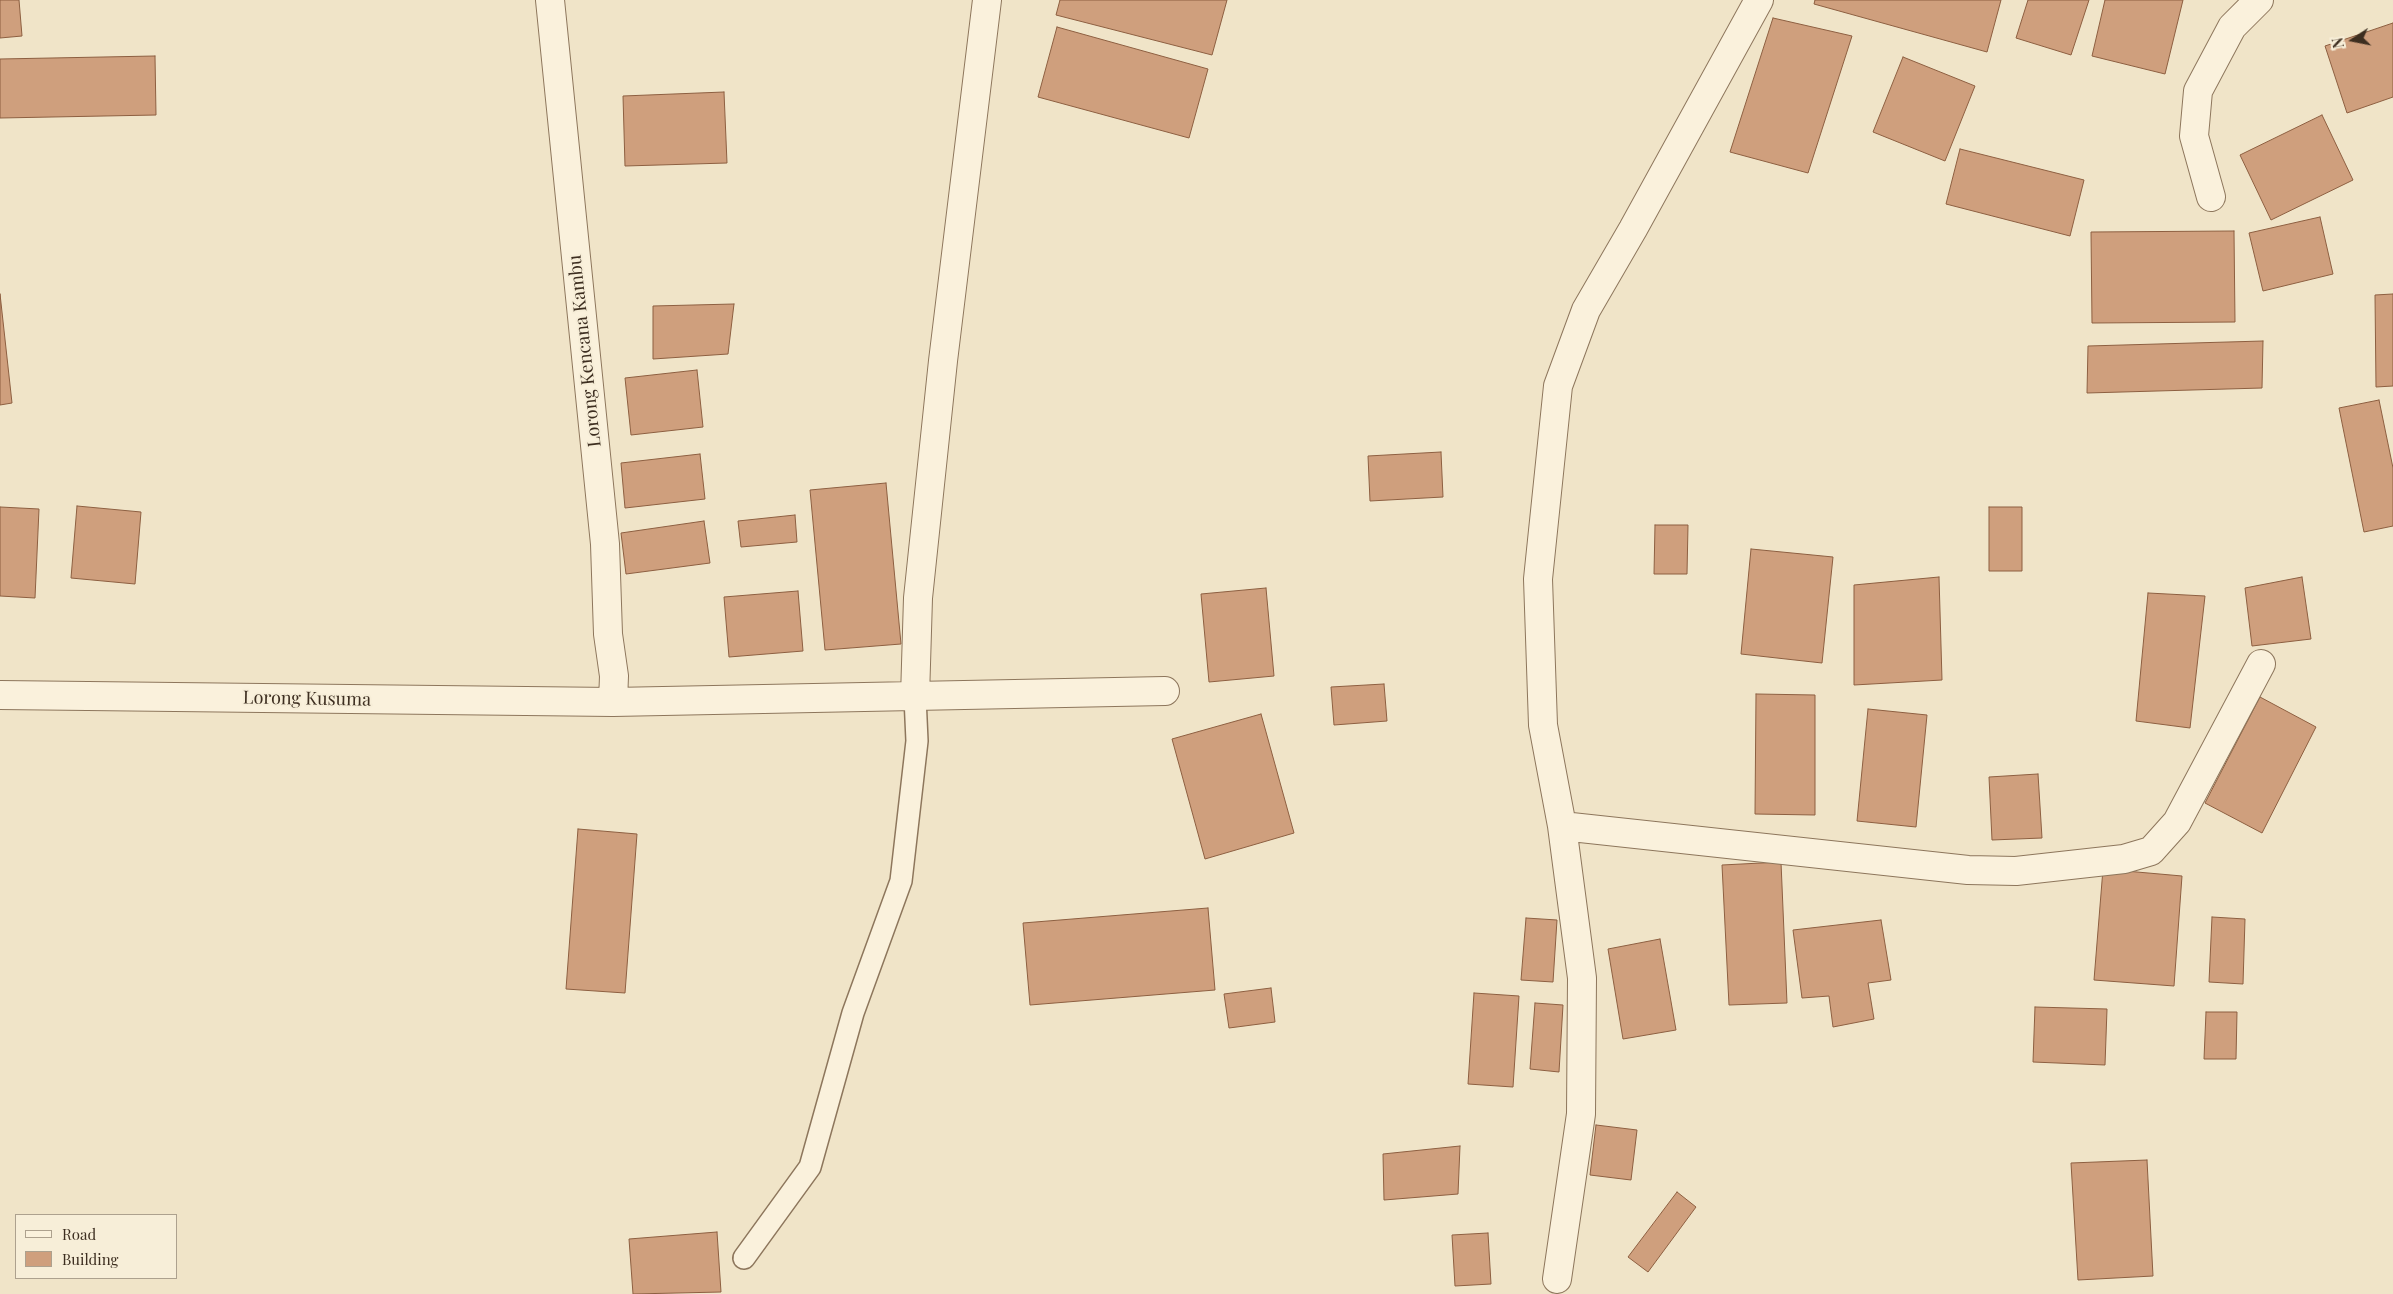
<!DOCTYPE html>
<html>
<head>
<meta charset="utf-8">
<style>
	body { margin:0 }
	#map { position:relative; width:2393px; height:1294px; overflow:hidden; background:#f0e4c8; font-family:"Playfair Display",serif }
	canvas { display:block }
	.legend { position:absolute; left:15px; top:1214px; width:162px; height:65px; box-sizing:border-box; background:#f7eed8; border:1px solid #ada18e; margin:0; padding:6px 9px; list-style:none; font-size:15px; color:#3d2e20 }
	.legend li { display:flex; align-items:center; gap:10px; height:25px }
	.legend b { width:25px; border:1px solid #ada18e }
	.north { position:absolute; left:2328px; top:15px; width:50px; height:50px; -webkit-text-stroke:4px #f7eed8; paint-order:stroke; rotate:259deg; font-size:14px; font-weight:700; line-height:20px; text-align:center; color:#3d2e20 }
	.north::after { content:''; display:block; margin:auto; width:18px; height:22px; background:#3d2e20; clip-path:polygon(50% 0,100% 100%,50% 72%,0 100%) }
</style>
</head>
<body>
<div id="map">
<canvas width="2393" height="1294"></canvas>
<ul class="legend">
<li><b style="height:6px;background:#faf1dc"></b>Road</li>
<li><b style="height:14px;background:#cf9f7d"></b>Building</li>
</ul>
<div class="north">N</div>
</div>
<script>
const context = document.querySelector('canvas').getContext('2d');
context.lineJoin = 'round';
function fillPath(path, color) {
  context.fillStyle = color;
  context.fill(path, 'evenodd');
}
function poly(rows) {
  const path = new Path2D();
  for (const r of rows) {
    path.moveTo(r[0], r[1]);
    for (let i = 2; i < r.length; i += 2) path.lineTo(r[i], r[i + 1]);
  }
  return path;
}
function trace(path, color, width, dash) {
  context.strokeStyle = color;
  context.lineWidth = width;
  context.lineCap = dash ? 'butt' : 'round';
  context.setLineDash(dash || []);
  context.stroke(path);
}
function label(font, color, halo, rows, align = 'center') {
  context.font = font + ' "Playfair Display",serif';
  context.lineWidth = 4;
  context.setLineDash([]);
  context.textBaseline = 'middle';
  context.strokeStyle = halo;
  context.fillStyle = color;
  for (const [text, x, y, turn = 0] of rows) {
    context.save();
    context.translate(x, y);
    context.rotate((+turn || 0) * Math.PI / 180);
    context.textAlign = isNaN(turn) ? turn : align;
    if (halo) context.strokeText(text, 0, 0);
    context.fillText(text, 0, 0);
    context.restore();
  }
}
const building = poly([
	[0,0,19,0,22,36,0,38,0,0],
	[1060,0,1227,0,1212,55,1056,15,1060,0],
	[1815,0,2001,0,1987,52,1814,4,1815,0],
	[2028,0,2089,0,2071,55,2016,38,2028,0],
	[2105,0,2183,0,2165,74,2092,56,2105,0],
	[1773,18,1852,36,1808,173,1730,152,1773,18],
	[2393,23,2393,97,2347,113,2325,46,2393,23],
	[1057,27,1208,69,1189,138,1038,97,1057,27],
	[155,56,156,115,0,118,0,59,155,56],
	[1903,57,1975,86,1945,161,1873,132,1903,57],
	[724,92,727,163,625,166,623,96,724,92],
	[2322,115,2353,180,2271,220,2240,155,2322,115],
	[1960,149,2084,180,2070,236,1946,204,1960,149],
	[2320,217,2333,274,2263,291,2249,233,2320,217],
	[2234,231,2235,322,2092,323,2091,232,2234,231],
	[0,294,12,403,0,405,0,294],
	[2393,294,2393,386,2376,387,2375,295,2393,294],
	[734,304,728,354,653,359,653,306,734,304],
	[2263,341,2262,388,2087,393,2088,346,2263,341],
	[697,370,703,427,631,435,625,378,697,370],
	[2379,400,2393,468,2393,526,2364,532,2339,408,2379,400],
	[1441,452,1443,497,1370,501,1368,456,1441,452],
	[700,454,705,499,625,508,621,463,700,454],
	[886,483,901,644,825,650,810,490,886,483],
	[77,506,141,512,135,584,71,578,77,506],
	[0,507,39,509,35,598,0,596,0,507],
	[1989,507,2022,507,2022,571,1989,571,1989,507],
	[795,515,797,542,741,547,738,521,795,515],
	[704,521,710,563,626,574,621,533,704,521],
	[1655,525,1688,525,1687,574,1654,574,1655,525],
	[1751,549,1833,557,1822,663,1741,654,1751,549],
	[1939,577,1942,680,1854,685,1854,585,1939,577],
	[2302,577,2311,639,2252,646,2245,588,2302,577],
	[1266,588,1274,676,1209,682,1201,594,1266,588],
	[798,591,803,651,729,657,724,597,798,591],
	[2148,593,2205,596,2190,728,2136,721,2148,593],
	[1384,684,1387,721,1334,725,1331,687,1384,684],
	[1756,694,1815,695,1815,815,1755,814,1756,694],
	[2260,697,2316,727,2262,833,2205,803,2260,697],
	[1868,709,1927,715,1916,827,1857,821,1868,709],
	[1261,714,1294,833,1205,859,1172,739,1261,714],
	[2038,774,2042,838,1992,840,1989,777,2038,774],
	[578,829,637,834,625,993,566,989,578,829],
	[1781,862,1787,1003,1729,1005,1722,865,1781,862],
	[2103,869,2182,876,2174,986,2094,980,2103,869],
	[1208,908,1215,990,1030,1005,1023,923,1208,908],
	[2212,917,2245,919,2243,984,2209,982,2212,917],
	[1526,918,1557,920,1553,982,1521,980,1526,918],
	[1881,920,1891,980,1868,983,1874,1019,1833,1027,1829,996,1802,998,1793,930,1881,920],
	[1660,939,1676,1030,1623,1039,1608,949,1660,939],
	[1271,988,1275,1022,1229,1028,1224,994,1271,988],
	[1474,993,1519,996,1513,1087,1468,1084,1474,993],
	[1535,1003,1563,1005,1559,1072,1530,1069,1535,1003],
	[2035,1007,2107,1009,2105,1065,2033,1062,2035,1007],
	[2206,1012,2237,1012,2236,1059,2204,1059,2206,1012],
	[1596,1125,1637,1130,1631,1180,1590,1175,1596,1125],
	[1460,1146,1458,1194,1384,1200,1383,1154,1460,1146],
	[2147,1160,2153,1276,2078,1280,2071,1163,2147,1160],
	[1677,1192,1696,1207,1648,1272,1628,1257,1677,1192],
	[717,1232,721,1292,633,1294,629,1239,717,1232],
	[1488,1233,1491,1284,1455,1286,1452,1235,1488,1233]
]);
const lane = poly([
	[744,1258,810,1167,853,1013,901,881,917,741,915,697]
]);
const street = poly([
	[550,0,605,544,608,634,614,676,613,702],
	[1759,0,1633,229,1586,310,1558,386,1538,579,1543,725,1562,826,1968,870,2016,871,2124,859,2151,851,2177,822,2261,664],
	[2211,197,2194,136,2198,91,2232,27,2259,0],
	[0,695,613,702,1165,691],
	[915,697,918,598,943,361,987,0],
	[1557,1279,1581,1114,1582,978,1562,826]
]);
const streetNames = [
	["Lorong Kencana Kambu",585,351,-96],
	["Lorong Kusuma",307,699,1]
];
fillPath(building, '#cf9f7d');
trace(building, '#8d5f41', 1);
trace(lane, '#8d765c', 24);
trace(street, '#8d765c', 30);
trace(lane, '#faf1dc', 21);
trace(street, '#faf1dc', 28);
label('18px', '#3d2e20', '#f7eed8', streetNames);
</script>
</body>
</html>
